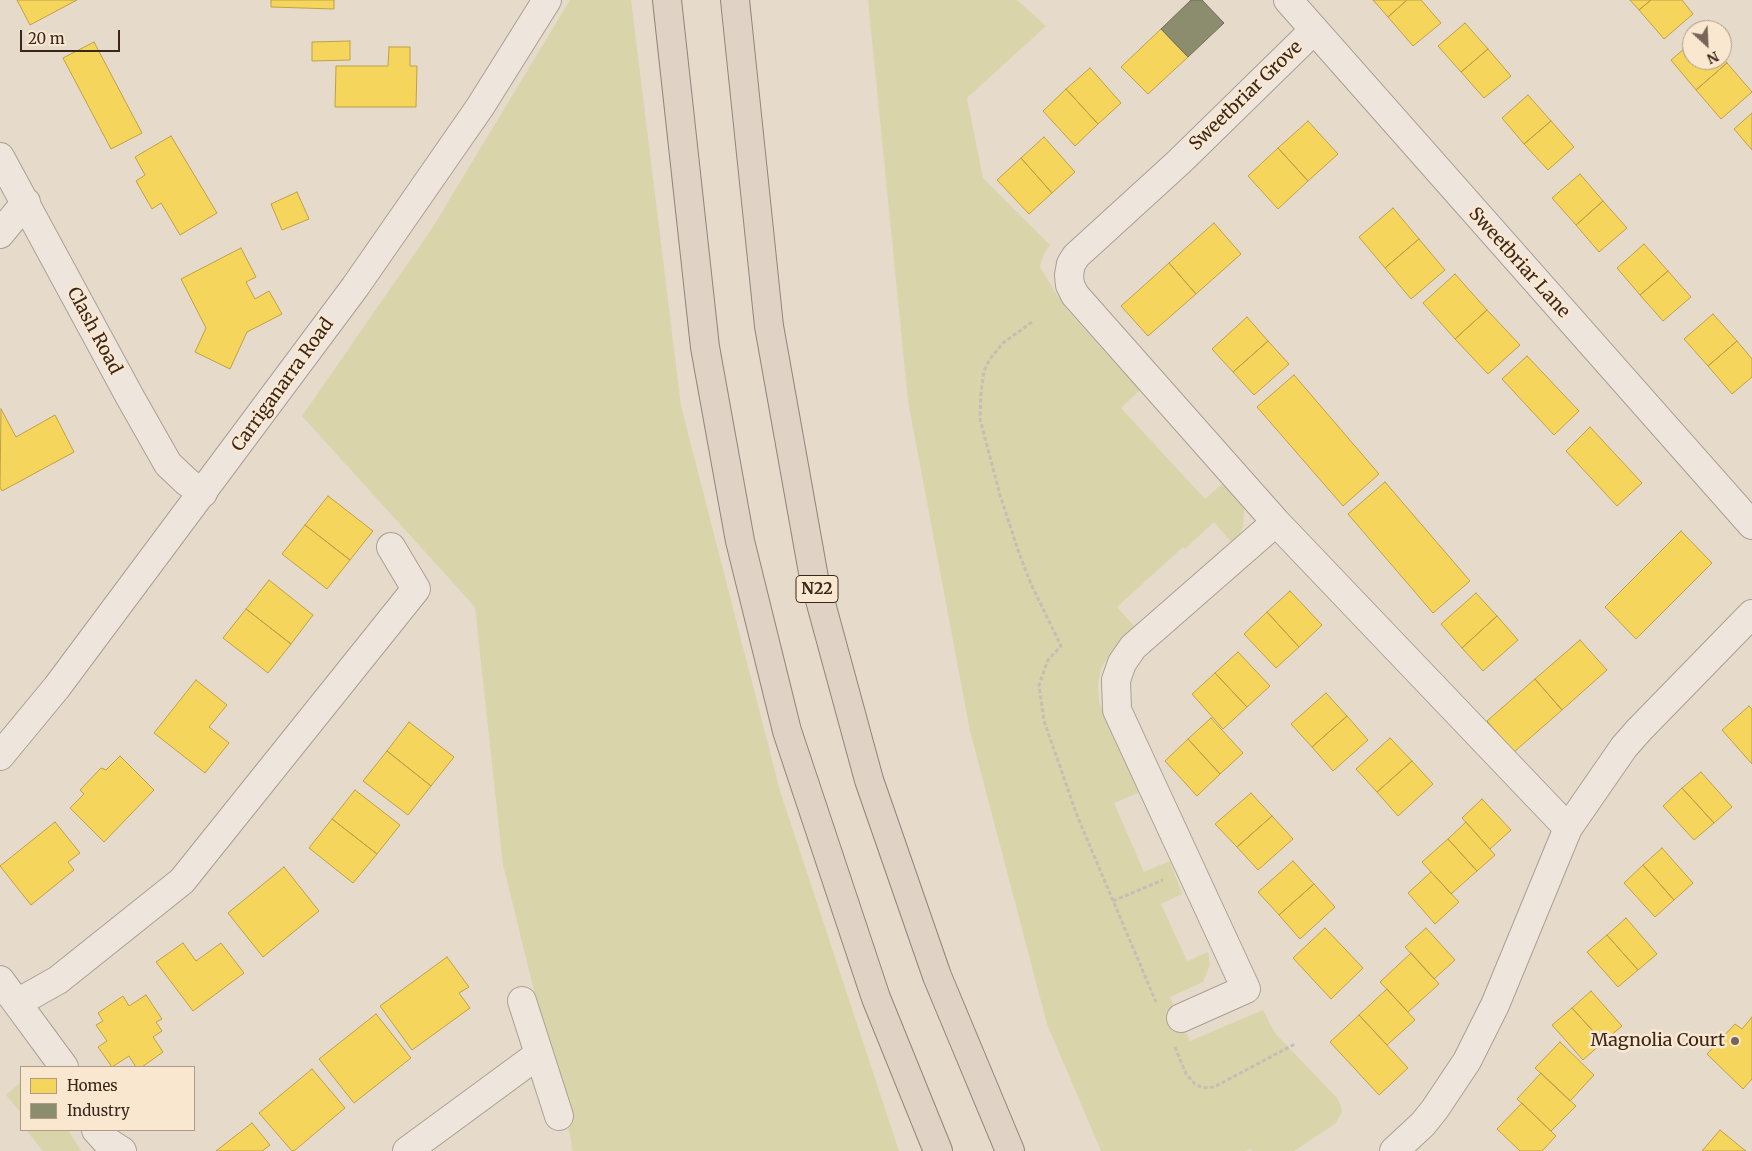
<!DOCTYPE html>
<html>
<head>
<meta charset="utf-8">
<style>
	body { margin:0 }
	#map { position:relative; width:1752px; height:1151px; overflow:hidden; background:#e6daca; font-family:Merriweather,serif }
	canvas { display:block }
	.legend { position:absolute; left:20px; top:1066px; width:175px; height:65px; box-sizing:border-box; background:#f9e7cf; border:1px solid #ad9a87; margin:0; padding:6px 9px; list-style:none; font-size:15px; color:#3a261b }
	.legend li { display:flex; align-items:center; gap:10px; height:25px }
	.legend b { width:25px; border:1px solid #ad9a87 }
	.north { position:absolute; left:1682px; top:20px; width:50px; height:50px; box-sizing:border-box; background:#f9e7cf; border:1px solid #ad9a87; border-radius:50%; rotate:155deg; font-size:14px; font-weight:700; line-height:20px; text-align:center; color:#3a261b }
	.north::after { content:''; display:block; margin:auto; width:18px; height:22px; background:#766558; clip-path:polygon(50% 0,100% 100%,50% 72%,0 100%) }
	.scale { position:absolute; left:20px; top:30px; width:100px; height:22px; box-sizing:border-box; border:2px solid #3a261b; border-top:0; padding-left:6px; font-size:15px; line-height:18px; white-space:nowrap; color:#3a261b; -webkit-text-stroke:4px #f9e7cf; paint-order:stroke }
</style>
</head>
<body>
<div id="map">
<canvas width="1752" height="1151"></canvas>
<ul class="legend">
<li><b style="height:14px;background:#f6d55c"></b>Homes</li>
<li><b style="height:14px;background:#8c8c6e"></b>Industry</li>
</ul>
<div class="north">N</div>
<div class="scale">20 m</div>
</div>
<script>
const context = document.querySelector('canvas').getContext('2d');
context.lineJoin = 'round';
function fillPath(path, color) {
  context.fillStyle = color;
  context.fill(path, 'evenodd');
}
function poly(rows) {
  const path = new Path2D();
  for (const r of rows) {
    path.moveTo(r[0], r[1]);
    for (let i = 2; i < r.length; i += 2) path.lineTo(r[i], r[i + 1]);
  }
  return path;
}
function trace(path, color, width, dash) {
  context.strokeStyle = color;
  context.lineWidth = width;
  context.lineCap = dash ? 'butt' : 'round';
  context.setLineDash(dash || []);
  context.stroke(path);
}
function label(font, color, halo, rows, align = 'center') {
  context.font = font + ' Merriweather,serif';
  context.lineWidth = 5;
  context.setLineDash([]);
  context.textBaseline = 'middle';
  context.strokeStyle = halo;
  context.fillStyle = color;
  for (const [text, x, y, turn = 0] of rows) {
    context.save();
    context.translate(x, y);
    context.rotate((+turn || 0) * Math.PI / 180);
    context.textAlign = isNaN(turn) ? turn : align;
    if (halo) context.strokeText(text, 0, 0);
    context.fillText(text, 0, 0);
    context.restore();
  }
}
const green = poly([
	[570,0,631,0,681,406,780,791,899,1151,572,1151,571,1139,503,865,475,607,302,416,431,230],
	[868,0,1017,0,1046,26,967,98,983,178,1050,245,1043,255,1040,267,1057,295,1068,311,1140,390,1121,408,1205,499,1224,482,1242,501,1244,509,1243,527,1238,537,1232,543,1214,522,1185,549,1183,547,1117,607,1136,628,1112,652,1101,668,1098,684,1099,703,1140,792,1114,803,1144,872,1170,861,1182,894,1161,904,1187,961,1208,952,1210,965,1203,982,1170,997,1190,1041,1263,1010,1275,1033,1337,1098,1341,1106,1342,1112,1335,1124,1294,1151,1252,1151,1251,1149,1245,1151,1101,1151,1047,1024,970,731,908,401],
	[21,1082,21,1113,6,1095],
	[26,1130,68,1130,81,1151,43,1151]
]);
const homes = poly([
	[17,0,77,0,30,25,17,0],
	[271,0,334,0,334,9,271,7,271,0],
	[1373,0,1407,0,1388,17,1373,0],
	[1407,0,1421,0,1441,23,1413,46,1388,17,1407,0],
	[1630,0,1651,0,1639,10,1630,0],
	[1651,0,1682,0,1693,14,1664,39,1639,10,1651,0],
	[1465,23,1488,49,1461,72,1438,46,1465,23],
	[1161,29,1188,57,1148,94,1121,67,1161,29],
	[350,41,350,60,312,61,312,42,350,41],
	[94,42,142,133,111,149,63,58,94,42],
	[1692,42,1692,60,1722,60,1722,57,1727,63,1696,90,1671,60,1692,42],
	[389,47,410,47,410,66,417,66,416,107,335,107,336,66,388,66,389,47],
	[1488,49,1511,76,1484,98,1461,72,1488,49],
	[1727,63,1752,92,1721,119,1696,90,1727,63],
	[1090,68,1121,103,1098,124,1066,89,1090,68],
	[1066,89,1098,124,1075,146,1043,111,1066,89],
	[1528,95,1551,121,1524,144,1502,118,1528,95],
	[1752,113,1752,150,1734,129,1752,113],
	[1308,121,1338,154,1308,181,1278,148,1308,121],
	[1551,121,1574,147,1548,170,1524,144,1551,121],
	[171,136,217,213,180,235,161,203,152,209,136,181,145,175,135,157,171,136],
	[1044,137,1075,172,1052,193,1021,158,1044,137],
	[1278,148,1308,181,1278,209,1248,176,1278,148],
	[1021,158,1052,193,1029,214,997,180,1021,158],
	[1580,174,1603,201,1576,225,1552,198,1580,174],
	[297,192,309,219,282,230,271,204,297,192],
	[1603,201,1627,228,1599,252,1576,225,1603,201],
	[1393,208,1419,239,1385,268,1359,237,1393,208],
	[1214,223,1241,254,1196,294,1169,263,1214,223],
	[1419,239,1445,270,1411,299,1385,268,1419,239],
	[1644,244,1668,271,1640,295,1617,268,1644,244],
	[241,248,256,277,246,282,255,299,269,291,282,314,247,332,230,369,195,352,206,328,181,279,241,248],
	[1169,263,1196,294,1148,336,1121,306,1169,263],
	[1668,271,1691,297,1663,321,1640,295,1668,271],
	[1455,274,1487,310,1455,339,1423,303,1455,274],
	[1487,310,1520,345,1488,374,1455,339,1487,310],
	[1713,314,1737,341,1708,366,1684,339,1713,314],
	[1247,317,1268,341,1233,372,1212,349,1247,317],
	[1268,341,1289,364,1254,395,1233,372,1268,341],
	[1737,341,1752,359,1752,377,1732,394,1708,366,1737,341],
	[1527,356,1579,411,1554,435,1502,379,1527,356],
	[1294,375,1379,474,1343,506,1257,407,1294,375],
	[1,409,16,437,55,415,74,452,2,491,0,487,1,409],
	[1590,427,1642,483,1617,506,1566,451,1590,427],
	[1385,482,1470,581,1433,613,1348,514,1385,482],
	[328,496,373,531,350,560,305,525,328,496],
	[305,525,350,560,327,589,282,554,305,525],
	[1681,531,1712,563,1636,639,1605,607,1681,531],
	[269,580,313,615,291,644,246,609,269,580],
	[1290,591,1322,625,1299,647,1267,612,1290,591],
	[1476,593,1497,616,1462,648,1441,624,1476,593],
	[246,609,291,644,268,673,223,638,246,609],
	[1267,612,1299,647,1276,668,1244,634,1267,612],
	[1497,616,1518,640,1483,671,1462,648,1497,616],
	[1580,640,1607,670,1562,710,1535,679,1580,640],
	[1238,652,1270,686,1247,707,1215,673,1238,652],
	[1215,673,1247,707,1223,729,1192,694,1215,673],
	[1535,679,1562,710,1514,752,1487,721,1535,679],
	[196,680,227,705,209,727,229,743,205,773,154,733,196,680],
	[1326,693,1347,716,1312,747,1291,724,1326,693],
	[1749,706,1752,709,1752,764,1722,730,1749,706],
	[1347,716,1368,740,1333,771,1312,747,1347,716],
	[1211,718,1243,753,1220,774,1188,739,1211,718],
	[409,722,454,757,431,786,387,751,409,722],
	[1390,738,1412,761,1377,792,1356,769,1390,738],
	[1188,739,1220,774,1197,796,1165,761,1188,739],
	[387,751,431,786,408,815,363,781,387,751],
	[120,756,154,790,104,842,70,808,84,794,80,790,101,768,106,770,120,756],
	[1412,761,1433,784,1398,816,1377,792,1412,761],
	[1701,772,1732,807,1714,823,1682,788,1701,772],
	[1682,788,1714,823,1694,840,1663,806,1682,788],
	[355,790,400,825,377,854,332,819,355,790],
	[1251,793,1272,816,1237,847,1215,824,1251,793],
	[1482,799,1511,830,1490,849,1462,818,1482,799],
	[1272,816,1293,839,1258,870,1237,847,1272,816],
	[332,819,377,854,353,883,309,848,332,819],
	[55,822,80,853,68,862,74,870,31,905,0,866,55,822],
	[1466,822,1495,855,1477,871,1448,839,1466,822],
	[1448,839,1477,871,1451,894,1422,862,1448,839],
	[1662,848,1693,883,1674,900,1643,865,1662,848],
	[1293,861,1314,884,1279,915,1258,892,1293,861],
	[1643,865,1674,900,1655,917,1624,883,1643,865],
	[284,867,319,911,263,957,228,913,284,867],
	[1431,872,1459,902,1435,924,1408,893,1431,872],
	[1314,884,1335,907,1300,939,1279,915,1314,884],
	[1626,918,1657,954,1638,970,1607,935,1626,918],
	[1325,928,1363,968,1331,999,1293,958,1325,928],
	[1426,928,1455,960,1434,979,1405,947,1426,928],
	[1607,935,1638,970,1618,987,1587,952,1607,935],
	[183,943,196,961,221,943,244,973,193,1011,156,962,183,943],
	[1411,953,1439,984,1408,1012,1380,982,1411,953],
	[447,957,469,987,459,993,470,1008,412,1050,380,1006,447,957],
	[1387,989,1415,1020,1387,1045,1359,1015,1387,989],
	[1591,991,1622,1026,1603,1042,1572,1008,1591,991],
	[146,995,162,1019,156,1022,162,1031,153,1037,163,1052,142,1067,136,1067,129,1056,112,1067,98,1047,107,1041,96,1025,103,1021,98,1013,123,996,129,1006,146,995],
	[1572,1008,1603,1042,1583,1060,1552,1025,1572,1008],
	[376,1014,411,1058,354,1103,319,1059,376,1014],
	[1359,1015,1408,1068,1379,1095,1330,1042,1359,1015],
	[1752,1017,1752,1079,1743,1089,1707,1054,1735,1024,1742,1029,1752,1017],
	[1560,1042,1594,1075,1570,1101,1535,1068,1560,1042],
	[312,1069,345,1108,294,1151,292,1151,259,1113,312,1069],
	[1541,1073,1576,1106,1551,1131,1517,1099,1541,1073],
	[1522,1103,1556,1136,1542,1151,1520,1151,1497,1129,1522,1103],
	[252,1123,270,1145,262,1151,216,1151,252,1123],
	[1720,1130,1742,1148,1746,1151,1702,1151,1720,1130]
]);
const industry = poly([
	[1191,0,1202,0,1224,23,1188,57,1161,29,1191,0]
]);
const path = poly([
	[1032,322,1003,343,990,359,984,371,981,392,980,419,1000,495,1019,553,1031,584,1061,646,1048,660,1039,685,1044,721,1078,818,1156,1002],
	[1113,901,1163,880],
	[1175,1047,1186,1074,1195,1084,1203,1088,1214,1087,1295,1044]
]);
const minor = poly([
	[1288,0,1752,525],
	[1313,31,1179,162,1076,256,1071,264,1069,275,1070,285,1075,295,1276,522,1568,828,1495,1005,1467,1061,1435,1109,1423,1124,1394,1151],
	[0,157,130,397,168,464,187,482,203,493],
	[0,234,26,202],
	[1568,828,1624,747,1639,730,1752,614],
	[0,980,64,1067],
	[522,1001,559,1116],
	[17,1003,58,980,182,881,416,589,391,547],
	[1181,1018,1246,989,1117,710,1116,680,1122,663,1133,647,1276,522],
	[96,1130,105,1140,122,1151],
	[407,1151,539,1054]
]);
const tertiary = poly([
	[0,756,57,687,355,287,480,107,547,0]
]);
const trunk = poly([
	[667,0,705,347,740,541,787,731,876,998,938,1151],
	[735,0,769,326,814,578,869,780,937,976,1010,1151]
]);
const markers = [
	[1735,1041,5,"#766558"]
];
const shields = [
	[817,589,42]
];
const shieldNames = [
	["N22",817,589]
];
const streetNames = [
	["Sweetbriar Grove",1246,96,-44],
	["Sweetbriar Lane",1519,263,48],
	["Clash Road",94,331,62],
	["Carriganarra Road",283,385,-54]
];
const poiNames = [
	["Magnolia Court",1725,1041]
];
fillPath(green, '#dad4ab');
fillPath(homes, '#f6d55c');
trace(homes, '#bea048', 1);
fillPath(industry, '#8c8c6e');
trace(industry, '#736d55', 1);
trace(minor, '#ab9f94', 30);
trace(tertiary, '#ab9f94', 30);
trace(trunk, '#90857a', 30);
trace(path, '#c6bdb4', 3, [4, 2.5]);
trace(minor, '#eee6dd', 28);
trace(tertiary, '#eee6dd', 28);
trace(trunk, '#e0d2c4', 28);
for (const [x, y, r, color] of markers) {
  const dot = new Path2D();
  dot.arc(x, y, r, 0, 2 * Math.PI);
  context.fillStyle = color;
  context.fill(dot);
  trace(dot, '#f9e7cf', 2);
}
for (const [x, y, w] of shields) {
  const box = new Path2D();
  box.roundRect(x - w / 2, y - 13.5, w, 27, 4);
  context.fillStyle = '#f9e7cf';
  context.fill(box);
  trace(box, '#3a261b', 1);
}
label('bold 16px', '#3a261b', null, shieldNames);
label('18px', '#3a261b', '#f9e7cf', streetNames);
label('18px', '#3a261b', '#f9e7cf', poiNames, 'right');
</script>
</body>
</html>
